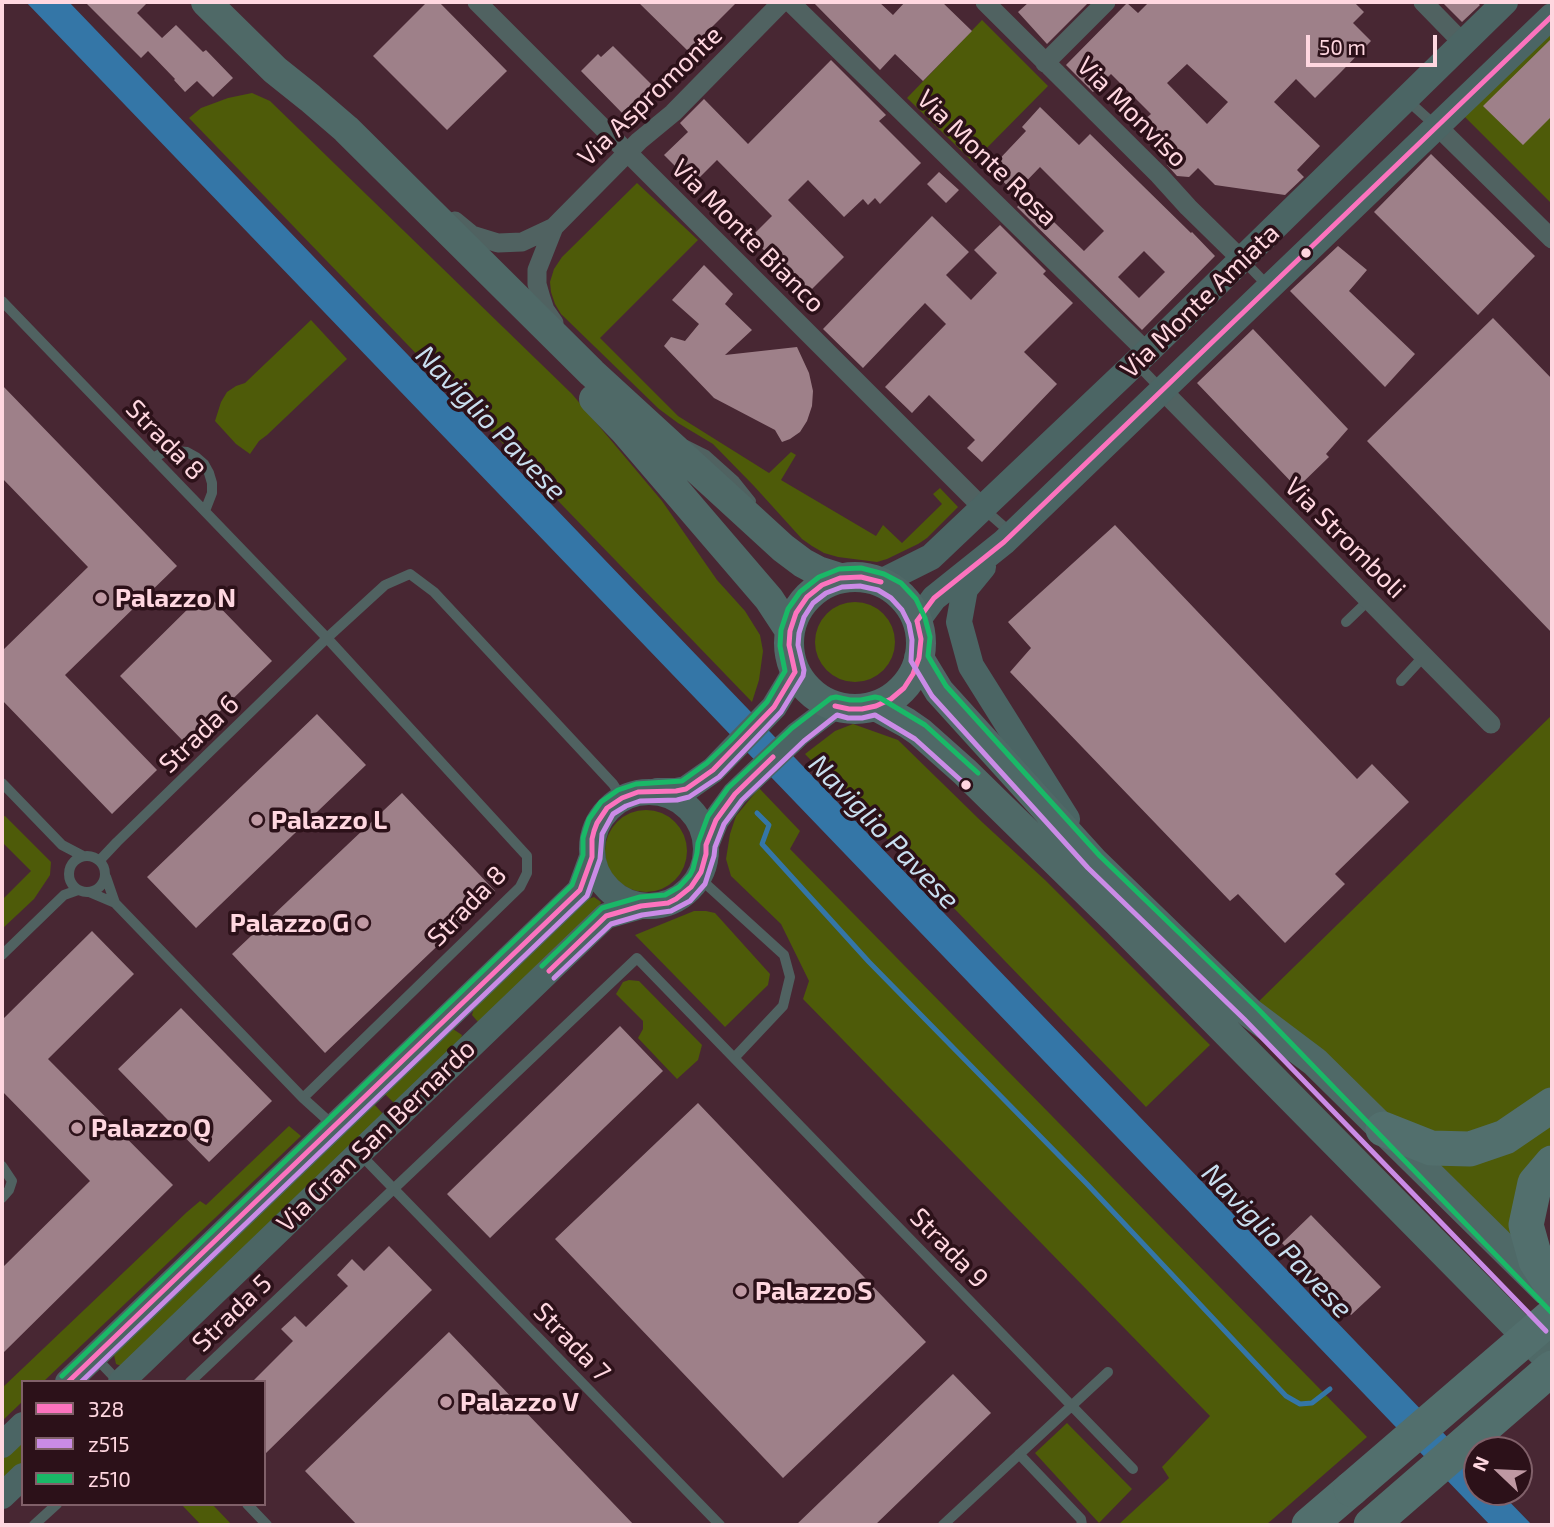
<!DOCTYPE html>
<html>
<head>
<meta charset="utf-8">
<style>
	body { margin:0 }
	#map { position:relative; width:1554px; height:1527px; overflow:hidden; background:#482733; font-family:"Exo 2",sans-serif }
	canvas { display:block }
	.frame { position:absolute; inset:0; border:4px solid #ffd7e0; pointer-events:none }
	.legend { position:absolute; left:21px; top:1380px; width:245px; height:126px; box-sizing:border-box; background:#2c1119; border:2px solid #806069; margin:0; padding:9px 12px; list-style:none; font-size:21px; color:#ffd7e0 }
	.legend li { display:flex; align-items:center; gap:14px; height:35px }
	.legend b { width:35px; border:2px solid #806069 }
	.north { position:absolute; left:1463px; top:1436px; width:70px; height:70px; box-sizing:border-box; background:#2c1119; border:2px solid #806069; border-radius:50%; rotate:293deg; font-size:19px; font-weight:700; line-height:28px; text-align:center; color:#ffd7e0 }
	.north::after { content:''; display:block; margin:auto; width:24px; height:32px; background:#bf99a3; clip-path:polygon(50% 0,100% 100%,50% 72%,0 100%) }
	.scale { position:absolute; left:1306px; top:35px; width:131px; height:32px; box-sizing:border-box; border:4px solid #ffd7e0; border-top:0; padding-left:9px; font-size:21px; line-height:24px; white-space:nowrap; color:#ffd7e0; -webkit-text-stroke:5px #2c1119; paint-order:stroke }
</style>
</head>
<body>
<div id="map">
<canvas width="1554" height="1527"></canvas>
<div class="frame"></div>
<ul class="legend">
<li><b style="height:9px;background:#fc73be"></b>328</li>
<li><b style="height:9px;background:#ca8be6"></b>z515</li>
<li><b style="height:9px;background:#1ab867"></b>z510</li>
</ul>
<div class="north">N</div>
<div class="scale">50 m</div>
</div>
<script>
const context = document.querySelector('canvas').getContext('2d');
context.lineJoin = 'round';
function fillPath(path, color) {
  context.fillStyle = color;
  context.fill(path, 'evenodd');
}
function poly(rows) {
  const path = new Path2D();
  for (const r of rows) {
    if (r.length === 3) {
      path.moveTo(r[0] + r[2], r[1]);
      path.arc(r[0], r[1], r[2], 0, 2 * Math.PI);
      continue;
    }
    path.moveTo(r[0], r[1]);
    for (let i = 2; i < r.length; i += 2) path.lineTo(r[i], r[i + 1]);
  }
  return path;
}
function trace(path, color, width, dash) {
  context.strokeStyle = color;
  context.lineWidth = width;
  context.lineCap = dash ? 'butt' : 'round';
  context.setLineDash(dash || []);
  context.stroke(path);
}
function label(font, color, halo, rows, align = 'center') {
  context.font = font + ' "Exo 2",sans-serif';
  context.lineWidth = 7;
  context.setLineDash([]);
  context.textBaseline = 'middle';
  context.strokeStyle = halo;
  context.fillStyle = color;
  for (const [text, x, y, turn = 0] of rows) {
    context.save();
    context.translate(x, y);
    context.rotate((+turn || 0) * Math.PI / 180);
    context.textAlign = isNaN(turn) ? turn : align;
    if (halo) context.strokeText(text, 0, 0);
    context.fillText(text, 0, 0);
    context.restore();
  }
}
const green = poly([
	[982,20,1048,86,973,162,907,98],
	[1552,33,1552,204,1463,115],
	[252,93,270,101,572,394,662,501,717,580,745,611,760,635,763,651,759,680,752,702,189,118,201,108,228,98],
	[637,183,698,240,600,338,678,416,769,473,791,452,796,455,781,480,876,536,883,525,902,543,942,504,933,494,940,488,958,507,927,538,918,544,887,559,877,562,838,557,824,553,812,546,802,539,754,486,713,444,678,423,659,409,561,314,555,304,551,292,550,282,554,269,562,257],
	[311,320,347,359,267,435,259,441,250,454,236,444,215,421,221,402,227,392,236,386,245,383],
	[855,642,40],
	[1552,715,1552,1087,1538,1101,1492,1129,1446,1137,1400,1124,1255,1005],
	[853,724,898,740,982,822,1045,880,1210,1045,1146,1107,805,754,835,731],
	[759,788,800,831,790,849,1367,1437,1266,1525,1118,1525,1169,1478,1162,1467,1210,1416,803,999,809,981,781,924,731,876,726,859,730,834,736,816],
	[646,851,41],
	[5,816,51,862,50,875,34,899,2,929,2,900,31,871,2,842,2,817],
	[594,897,601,902,598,911,478,1022,472,1015,475,1004,586,900],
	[694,911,706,911,715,913,770,974,768,985,725,1027,635,935],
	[629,980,639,981,702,1045,698,1060,677,1079,638,1038,643,1029,643,1021,616,994,623,982],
	[453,1029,462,1035,460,1042,395,1104,384,1093],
	[373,1103,384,1115,124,1367,116,1364,114,1355],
	[1552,1118,1552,1143,1528,1170,1510,1239,1430,1158],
	[289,1126,301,1136,43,1382,23,1382,23,1401,2,1421,2,1388,187,1212,200,1201,206,1205],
	[1067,1423,1132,1489,1099,1523,1035,1453],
	[23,1439,23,1466,2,1486,2,1459],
	[181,1504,212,1504,232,1525,201,1525]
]);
const water = poly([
	[26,2,69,2,1477,1468,1477,1492,1500,1492,1532,1525,1490,1525]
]);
const stream = poly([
	[757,813,769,825,762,844,869,962,1087,1184,1286,1396,1300,1404,1312,1403,1330,1389]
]);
const building = poly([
	[85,2,148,2,137,13,162,38,176,25,203,52,206,50,233,78,213,97,197,81,185,92,174,80,175,79,148,51,141,58],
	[427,2,439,2,507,71,447,130,373,56],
	[638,2,737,2,688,51],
	[813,2,879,2,893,15,905,2,942,2,972,31,923,81,895,54,880,70],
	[1029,2,1089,2,1047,44,1018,12],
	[1149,2,1354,2,1364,12,1353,23,1371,41,1340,73,1315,98,1296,79,1274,102,1320,146,1297,170,1304,177,1285,195,1215,185,1198,168,1189,177,1177,176,1167,165,1178,154,1144,120,1151,114,1111,74,1093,92,1066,65,1127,3,1138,13],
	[1187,64,1228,102,1207,124,1167,83],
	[1442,2,1477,2,1480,5,1462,22],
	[1552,38,1552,116,1523,145,1483,106],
	[613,46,656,89,627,118,581,71,598,54,601,57],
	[831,60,886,115,879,121,921,163,880,204,875,198,868,205,863,199,844,217,808,180,788,200,844,257,807,294,751,237,772,216,717,160,693,184,664,155,688,132,680,123,704,99,748,144],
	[1040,107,1079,145,1090,134,1191,233,1192,232,1215,256,1142,330,1017,207,1027,196,1084,251,1104,231,1040,167,1015,193,990,169,1026,131,1022,127],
	[1144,251,1165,272,1139,298,1118,277],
	[1431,154,1535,256,1478,315,1374,212],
	[939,172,959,190,946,203,927,184],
	[932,216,969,252,946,275,971,300,997,273,974,250,1000,225,1046,271,1043,274,1073,303,1024,352,1057,384,982,462,967,448,975,440,929,395,912,413,885,387,946,324,925,303,863,368,823,329],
	[1338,246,1367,270,1349,291,1415,354,1385,387,1290,291],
	[704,265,733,294,725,304,752,330,725,355,797,347,809,373,813,391,812,406,807,421,800,432,790,439,782,442,775,430,714,398,664,346,671,337,685,341,699,324,672,300],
	[1493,318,1552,379,1552,633,1367,441],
	[1253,329,1348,429,1326,454,1329,457,1297,488,1197,383],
	[2,385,177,566,65,675,157,770,112,814,2,700,2,651,88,567,2,478],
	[1115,525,1357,779,1372,764,1409,802,1335,874,1345,884,1285,943,1238,894,1230,901,1010,672,1031,648,1008,622],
	[205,592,272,661,186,744,120,676],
	[317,714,366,765,196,928,147,877],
	[402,793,495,891,325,1053,232,954],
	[92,931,134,974,48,1059,173,1185,2,1354,2,1268,90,1181,2,1091,2,1020],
	[181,1008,272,1101,209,1162,118,1069],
	[620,1026,663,1071,490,1238,447,1194],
	[698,1103,926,1342,783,1478,555,1239],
	[1311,1215,1381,1287,1351,1315,1282,1243],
	[389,1246,432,1290,264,1455,264,1382,252,1382,293,1341,281,1329,295,1316,306,1327,348,1286,337,1275,352,1259,364,1271],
	[449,1332,634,1525,357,1525,305,1471],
	[953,1374,991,1413,875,1525,796,1525]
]);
const lane = poly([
	[1406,99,1437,127],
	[1243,260,1269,287],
	[2,301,327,638,527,856,527,873,520,887,303,1098],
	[1136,363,1162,390],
	[686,445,706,455,735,481,751,501],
	[153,458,164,452,175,451,187,452,196,457,204,464,209,473,212,483,212,493,205,511],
	[985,510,1010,532],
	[1346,622,1369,600],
	[1401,681,1424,656],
	[2,783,62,845,83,856],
	[87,874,18],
	[100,860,117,842,327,638,385,585,410,574,434,592,613,784,622,798],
	[701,872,707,885,784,955,790,977,783,1006,735,1057],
	[106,877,115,903],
	[89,892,115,903,303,1098,334,1126],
	[2,955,64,895,78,890],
	[359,1153,720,1525],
	[2,1166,12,1181,9,1190,2,1198],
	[95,1357,118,1381],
	[190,1382,637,958,1133,1469],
	[1019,1454,1081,1519,1082,1525],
	[247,1504,267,1525],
	[34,1525,57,1504],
	[943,1525,1108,1372]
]);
const street = poly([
	[477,2,982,507],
	[790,2,1147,352],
	[985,2,1159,175,1188,207,1242,260],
	[1423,2,1463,43],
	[1045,63,1106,2],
	[1438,127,1552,239],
	[455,221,472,235,498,243,522,242,554,227,639,141,673,113,782,2],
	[554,323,545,310,541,298,537,284,537,270,554,227],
	[1162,390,1491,724]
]);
const secondary = poly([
	[983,567,965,589,959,622,971,666,1067,819],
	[881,582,931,557,1147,352,1505,2],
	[917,621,934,598,1004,542,1552,16],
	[657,791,676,791,686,789,713,770,774,707,795,672],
	[649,849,57],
	[706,845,716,820,735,794,798,734,835,706],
	[68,1382,580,890,592,857],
	[121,1382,606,916,641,906],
	[2,1445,23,1425],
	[2,1496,23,1476]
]);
const primary = poly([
	[206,2,275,70,310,98,346,129,592,373,783,548,803,563,818,571,840,578],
	[594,399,624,430,769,599,790,631],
	[855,643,66],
	[919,658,939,691,1094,862,1250,1013,1315,1062,1546,1290],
	[876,706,907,723,920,732,965,772,1117,921,1552,1362]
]);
const highway = poly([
	[1383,1129,1431,1148,1470,1149,1505,1137,1552,1105],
	[1552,1163,1535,1183,1526,1225,1536,1261,1552,1286],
	[1309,1525,1351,1489],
	[1371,1525,1552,1368]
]);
const highwayBridge = poly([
	[1351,1489,1552,1316]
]);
const bus1 = poly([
	[917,621,934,598,1004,542,1552,16],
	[795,672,789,645,790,631,796,613,807,597,822,585,840,578,861,577,881,582],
	[835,706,849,709,862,709,876,706,891,699,904,688,913,674,919,658,921,639,917,621],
	[549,971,606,916,641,906,668,903,676,899,691,887,701,872,706,854,706,845,716,820,735,794,773,757],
	[68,1382,580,890,592,857,592,839,594,831,597,823,607,808,622,798,638,792,676,791,686,789,713,770,774,707,795,672]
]);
const bus2 = poly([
	[554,978,611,924,642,915,671,911,690,901,705,884,714,856,715,847,724,824,742,800,804,741,837,715,848,718,862,718,875,715,915,739,966,785],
	[81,1382,587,896,600,859,602,834,613,814,626,806,640,801,677,800,689,797,719,777,742,753,781,712,803,676,804,670,798,645,799,633,804,617,813,603,826,593,842,587,860,586,878,590,891,598,902,610,909,624,912,640,911,661,932,696,1088,868,1244,1019,1546,1331]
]);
const bus3 = poly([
	[542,966,602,908,640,897,665,895,679,887,690,875,693,869,697,853,698,843,708,816,728,788,792,728,831,698,836,697,850,700,861,700,875,697,880,698,925,725,978,773],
	[62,1376,572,885,583,855,583,838,586,828,589,819,601,802,618,790,636,784,682,781,707,763,730,741,767,702,785,671,780,646,781,630,788,609,800,592,819,577,839,569,861,568,884,574,901,583,916,599,925,618,930,637,928,656,946,686,1100,856,1256,1007,1552,1313]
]);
const markers = [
	[1306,253,6,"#ffd7e0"],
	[101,598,7,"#bf99a3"],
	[966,785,6,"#ffd7e0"],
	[257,820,7,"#bf99a3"],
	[363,923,7,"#bf99a3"],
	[77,1128,7,"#bf99a3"],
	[741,1291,7,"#bf99a3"],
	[446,1402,7,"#bf99a3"]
];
const streetNames = [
	["Via Aspromonte",650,96,-44],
	["Via Monviso",1132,112,45],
	["Via Monte Rosa",987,158,44],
	["Via Monte Bianco",748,236,45],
	["Via Monte Amiata",1200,301,-44],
	["Strada 8",165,440,46],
	["Via Stromboli",1345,538,45],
	["Strada 6",199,734,-44],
	["Strada 8",467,906,-46],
	["Via Gran San Bernardo",376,1136,-44],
	["Strada 9",949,1248,46],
	["Strada 5",232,1313,-44],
	["Strada 7",572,1342,46]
];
const poiNames = [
	["Palazzo N",115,598],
	["Palazzo L",271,820],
	["Palazzo G",349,923,"right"],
	["Palazzo Q",91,1128],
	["Palazzo S",755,1291],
	["Palazzo V",460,1402]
];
const waterNames = [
	["Naviglio Pavese",491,423,46],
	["Naviglio Pavese",884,832,46],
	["Naviglio Pavese",1277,1241,46]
];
fillPath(green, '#4e5b09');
fillPath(water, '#3476a7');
trace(stream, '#3476a7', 5);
fillPath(building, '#9e8089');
trace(lane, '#506261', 10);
trace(street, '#506261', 19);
trace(secondary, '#4b6564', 26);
trace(primary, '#4f6967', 30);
trace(highway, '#526f6d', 35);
trace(highwayBridge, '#526f6d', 35);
trace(bus1, '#fc73be', 5);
trace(bus2, '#ca8be6', 5);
trace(bus3, '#1ab867', 5);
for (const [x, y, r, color] of markers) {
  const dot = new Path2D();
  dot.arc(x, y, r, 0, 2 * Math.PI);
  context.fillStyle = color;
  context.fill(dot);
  trace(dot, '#2c1119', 2.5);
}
label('26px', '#ffd7e0', '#2c1119', streetNames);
label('bold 26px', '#ffd7e0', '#2c1119', poiNames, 'left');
label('italic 28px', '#c8deef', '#2c1119', waterNames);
</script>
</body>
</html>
